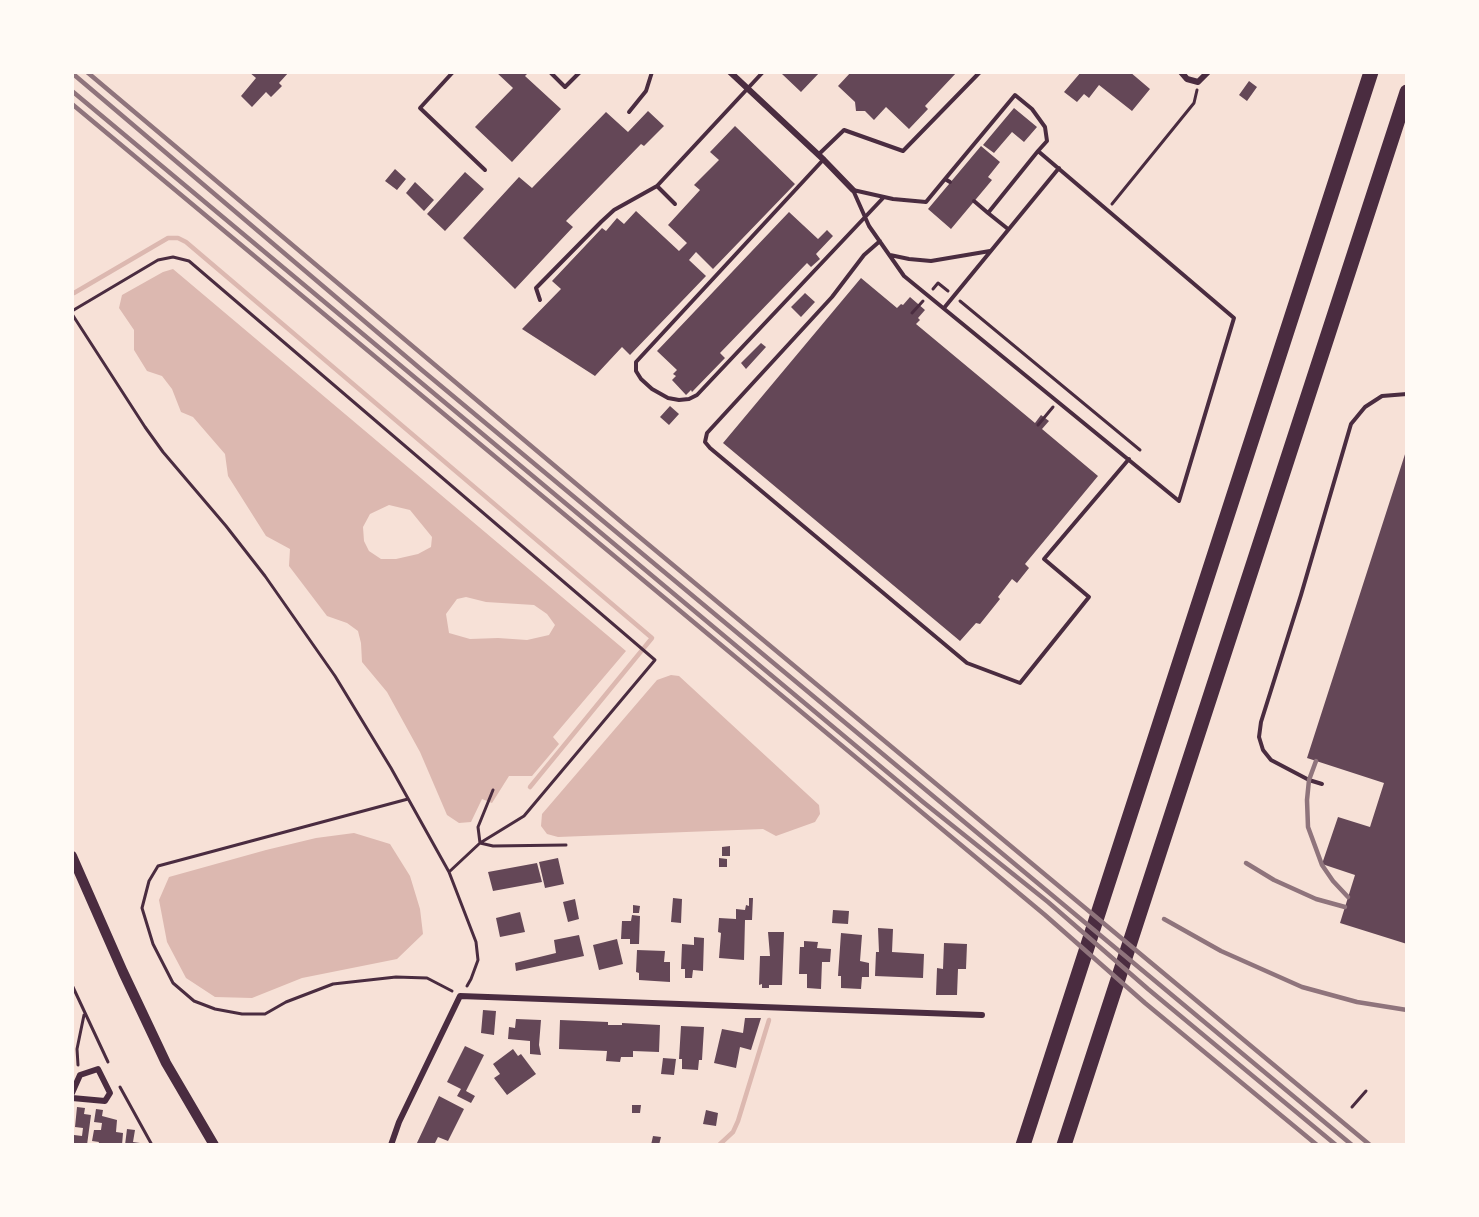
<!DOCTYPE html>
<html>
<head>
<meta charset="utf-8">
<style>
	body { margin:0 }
	#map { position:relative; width:1479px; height:1217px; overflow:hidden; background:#f7e1d7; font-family:"Public Sans",sans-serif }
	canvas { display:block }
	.frame { position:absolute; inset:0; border:74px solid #fffaf5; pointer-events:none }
</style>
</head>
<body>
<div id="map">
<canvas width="1479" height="1217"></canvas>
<div class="frame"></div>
</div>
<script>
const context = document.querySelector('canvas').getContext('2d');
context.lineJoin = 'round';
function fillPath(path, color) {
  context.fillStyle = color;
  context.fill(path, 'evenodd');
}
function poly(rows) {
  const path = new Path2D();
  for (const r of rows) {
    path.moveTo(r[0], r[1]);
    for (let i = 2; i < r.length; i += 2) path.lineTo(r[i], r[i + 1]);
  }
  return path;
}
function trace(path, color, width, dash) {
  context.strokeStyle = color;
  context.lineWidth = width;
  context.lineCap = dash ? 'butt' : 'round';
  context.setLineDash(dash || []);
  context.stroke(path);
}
const water = poly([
	[173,269,626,651,553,737,559,744,532,776,509,776,492,803,482,799,471,822,459,823,447,815,420,752,387,692,362,662,361,643,358,631,347,623,327,616,289,566,290,549,266,536,228,476,225,454,193,417,181,412,172,389,162,376,147,371,134,350,134,330,119,308,122,295,163,272],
	[389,505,410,510,432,537,431,547,418,554,396,559,381,559,369,551,364,541,363,527,370,514],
	[466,597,486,602,534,605,547,614,555,625,549,635,527,640,498,638,470,639,449,633,446,614,457,599],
	[671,675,679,676,819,805,820,814,815,822,776,836,763,829,558,837,547,834,541,826,542,814,657,680],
	[354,833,390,844,410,876,420,909,423,934,397,959,302,978,252,998,215,997,186,978,167,942,159,900,169,877,266,850,316,838]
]);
const stream = poly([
	[74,293,168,238,178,238,186,242,652,638,530,787],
	[719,1145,733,1132,738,1121,769,1020]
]);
const building = poly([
	[249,72,289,72,279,83,282,86,271,97,266,92,252,107,241,96,256,78],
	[496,72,529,72,525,76,561,109,512,162,475,127,513,88],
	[784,72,820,72,801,92,782,74],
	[851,72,957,72,925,106,928,109,909,129,886,107,874,120,865,111,856,111,855,102,838,86],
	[1081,72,1130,72,1150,89,1132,111,1099,85,1089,98,1084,94,1077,102,1064,92],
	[1249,81,1257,87,1247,101,1239,95],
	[1014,108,1037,127,1024,142,1012,132,994,153,983,145],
	[648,111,664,126,644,146,641,144,566,221,573,227,515,289,463,238,519,177,532,188,606,112,628,132],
	[735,126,795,184,713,269,696,252,689,260,706,276,630,355,622,347,595,376,522,329,561,289,552,281,602,228,606,231,617,218,624,224,636,211,679,251,687,243,668,225,700,190,694,185,719,160,710,152],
	[981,146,1000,162,988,177,992,180,951,229,928,209],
	[395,169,406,179,397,190,385,181],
	[465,172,484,189,445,231,427,214],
	[415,182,434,200,424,211,406,193],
	[789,212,818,239,827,230,833,236,816,254,820,259,811,267,807,263,720,353,725,358,692,392,691,390,686,395,672,380,676,376,673,374,677,370,657,351],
	[861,278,897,308,901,304,903,305,910,297,925,310,918,318,920,320,916,324,1035,423,1041,415,1049,421,1042,429,1098,476,1025,564,1029,568,1017,583,1012,579,998,597,1000,599,980,624,976,623,960,641,723,443],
	[805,293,815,302,801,317,791,307],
	[761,343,766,347,746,369,741,363],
	[670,406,679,414,669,425,660,417],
	[1407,448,1407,944,1340,923,1355,875,1322,864,1338,817,1370,827,1384,783,1307,758],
	[730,846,730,856,722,856,722,847],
	[558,858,564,884,545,888,539,862],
	[719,858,727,859,727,867,719,867],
	[537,863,542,882,493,891,488,872],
	[673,898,682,899,681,923,671,922],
	[749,898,753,898,752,920,745,920,744,960,719,958,721,933,718,932,719,918,736,919,736,909,745,910,746,905,749,906],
	[575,899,579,919,568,922,563,902],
	[633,905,640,906,639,913,633,913],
	[833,910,849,911,848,924,832,923],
	[520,912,525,932,500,937,496,918],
	[632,915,640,916,639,944,630,944,630,939,621,939,622,921,631,921],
	[878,928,893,929,892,952,924,954,923,978,875,976,876,952,879,952],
	[768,932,784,932,782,985,769,985,769,988,762,988,762,984,759,985,760,956,770,956],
	[841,933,862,935,860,961,869,963,869,977,862,977,861,989,841,988,841,976,838,976],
	[579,935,584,956,516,971,515,963,556,953,554,940],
	[694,937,704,938,703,971,693,970,692,978,685,978,685,969,681,969,682,944,694,945],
	[617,939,623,964,599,970,593,945],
	[804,941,818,942,817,948,831,949,830,962,822,962,821,989,807,988,807,974,799,974,800,947,804,947],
	[944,943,967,944,966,969,958,969,957,995,936,995,937,968,943,969],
	[637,950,665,951,664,962,670,962,670,982,639,980,639,973,636,972],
	[483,1010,496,1011,494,1035,481,1033],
	[745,1018,761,1018,751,1050,740,1047,736,1068,714,1063,722,1029,743,1033],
	[516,1019,541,1020,539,1045,541,1055,530,1054,530,1041,508,1039,509,1027,515,1028],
	[560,1020,608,1022,608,1025,622,1025,622,1023,660,1025,659,1052,633,1051,633,1057,621,1057,620,1062,606,1061,607,1051,559,1049],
	[681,1026,704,1027,702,1060,699,1060,698,1070,682,1069,682,1059,679,1059],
	[465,1046,484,1055,466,1091,475,1096,471,1103,457,1096,461,1089,447,1082],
	[513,1049,518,1056,521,1054,536,1074,507,1095,494,1078,500,1074,493,1064],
	[663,1058,676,1059,674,1075,661,1074],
	[439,1096,464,1109,448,1141,438,1137,434,1145,416,1145],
	[632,1105,641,1105,640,1113,632,1113],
	[77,1107,85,1108,84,1114,91,1115,87,1145,73,1145,74,1135,82,1136,83,1128,75,1127],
	[96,1109,103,1110,102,1116,117,1120,116,1132,123,1133,122,1145,98,1145,99,1142,92,1141,94,1130,101,1130,102,1123,94,1122],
	[706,1110,718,1113,716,1126,703,1124],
	[127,1129,135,1130,133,1142,140,1143,140,1145,125,1145],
	[653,1136,661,1137,659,1145,651,1145]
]);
const path = poly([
	[1112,204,1194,103,1197,90],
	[933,289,938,283,948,291],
	[960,301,1140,450],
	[72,311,158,260,173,257,189,261,655,660,524,816,480,843,449,872],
	[912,313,923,301],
	[72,314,145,427,163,452,226,526,265,576,335,676,391,768,449,872,476,942,478,960,471,979,467,986],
	[1038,425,1053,407],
	[493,790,478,827,480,843,493,846,566,845],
	[408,799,158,866,149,881,142,908,153,944,173,983,194,1001,215,1009,242,1014,265,1014,286,1002,333,984,396,977,427,978,452,991],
	[72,985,108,1062],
	[78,1065,77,1049,84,1015],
	[120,1087,152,1145],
	[1352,1107,1366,1091]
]);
const service = poly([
	[453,72,420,108,485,170],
	[551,73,565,87,580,72],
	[629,112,646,91,652,72],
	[818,155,844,130,903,151,980,72],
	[823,160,636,362,636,371,641,379,652,389,668,398,679,400,689,399,697,395,884,197],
	[945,179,1015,95,1032,109,1045,127,1047,141,1038,151],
	[853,190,869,226,904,276,1179,501,1234,318,1038,151,988,213,974,201],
	[853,190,893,199,926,202,945,179,950,182],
	[675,204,657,186,763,72],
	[988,213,1008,229],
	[880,241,864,255,832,297,707,433,705,442,710,448,967,663,1020,683,1089,597,1044,559,1129,459],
	[890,255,909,259,931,261,990,251],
	[540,300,536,288,601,222,614,210,657,186],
	[944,308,1059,168],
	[1322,784,1309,780,1271,760,1263,750,1259,737,1261,722,1301,595,1351,424,1365,407,1382,396,1407,394]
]);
const minor = poly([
	[730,72,824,160,853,190],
	[1181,72,1187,79,1198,82,1208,72],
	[72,1093,80,1075,98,1069,110,1093,105,1101,72,1098],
	[391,1145,399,1122,460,996,982,1015]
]);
const tertiary = poly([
	[72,856,123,972,166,1063,214,1145]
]);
const motorway = poly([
	[1023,1145,1371,72],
	[1064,1145,1407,92]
]);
const rail = poly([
	[87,72,625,525,1370,1145],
	[72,73,423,371,1352,1145],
	[72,91,923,802,1048,902,1148,989,1336,1145],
	[72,104,1045,915,1145,1003,1317,1145],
	[1316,761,1309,780,1307,800,1308,827,1322,865,1333,881,1348,897],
	[1246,863,1274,880,1316,899,1345,907],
	[1164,919,1221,951,1302,987,1357,1002,1407,1010]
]);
fillPath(water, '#dcb8b0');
trace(stream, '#dcb8b0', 4.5);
fillPath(building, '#644757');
trace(path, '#4a2c40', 3);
trace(service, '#4a2c40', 4);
trace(minor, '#4a2c40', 6);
trace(tertiary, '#4a2c40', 10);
trace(motorway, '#4a2c40', 15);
trace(rail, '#8f747c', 4.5);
</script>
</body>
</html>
